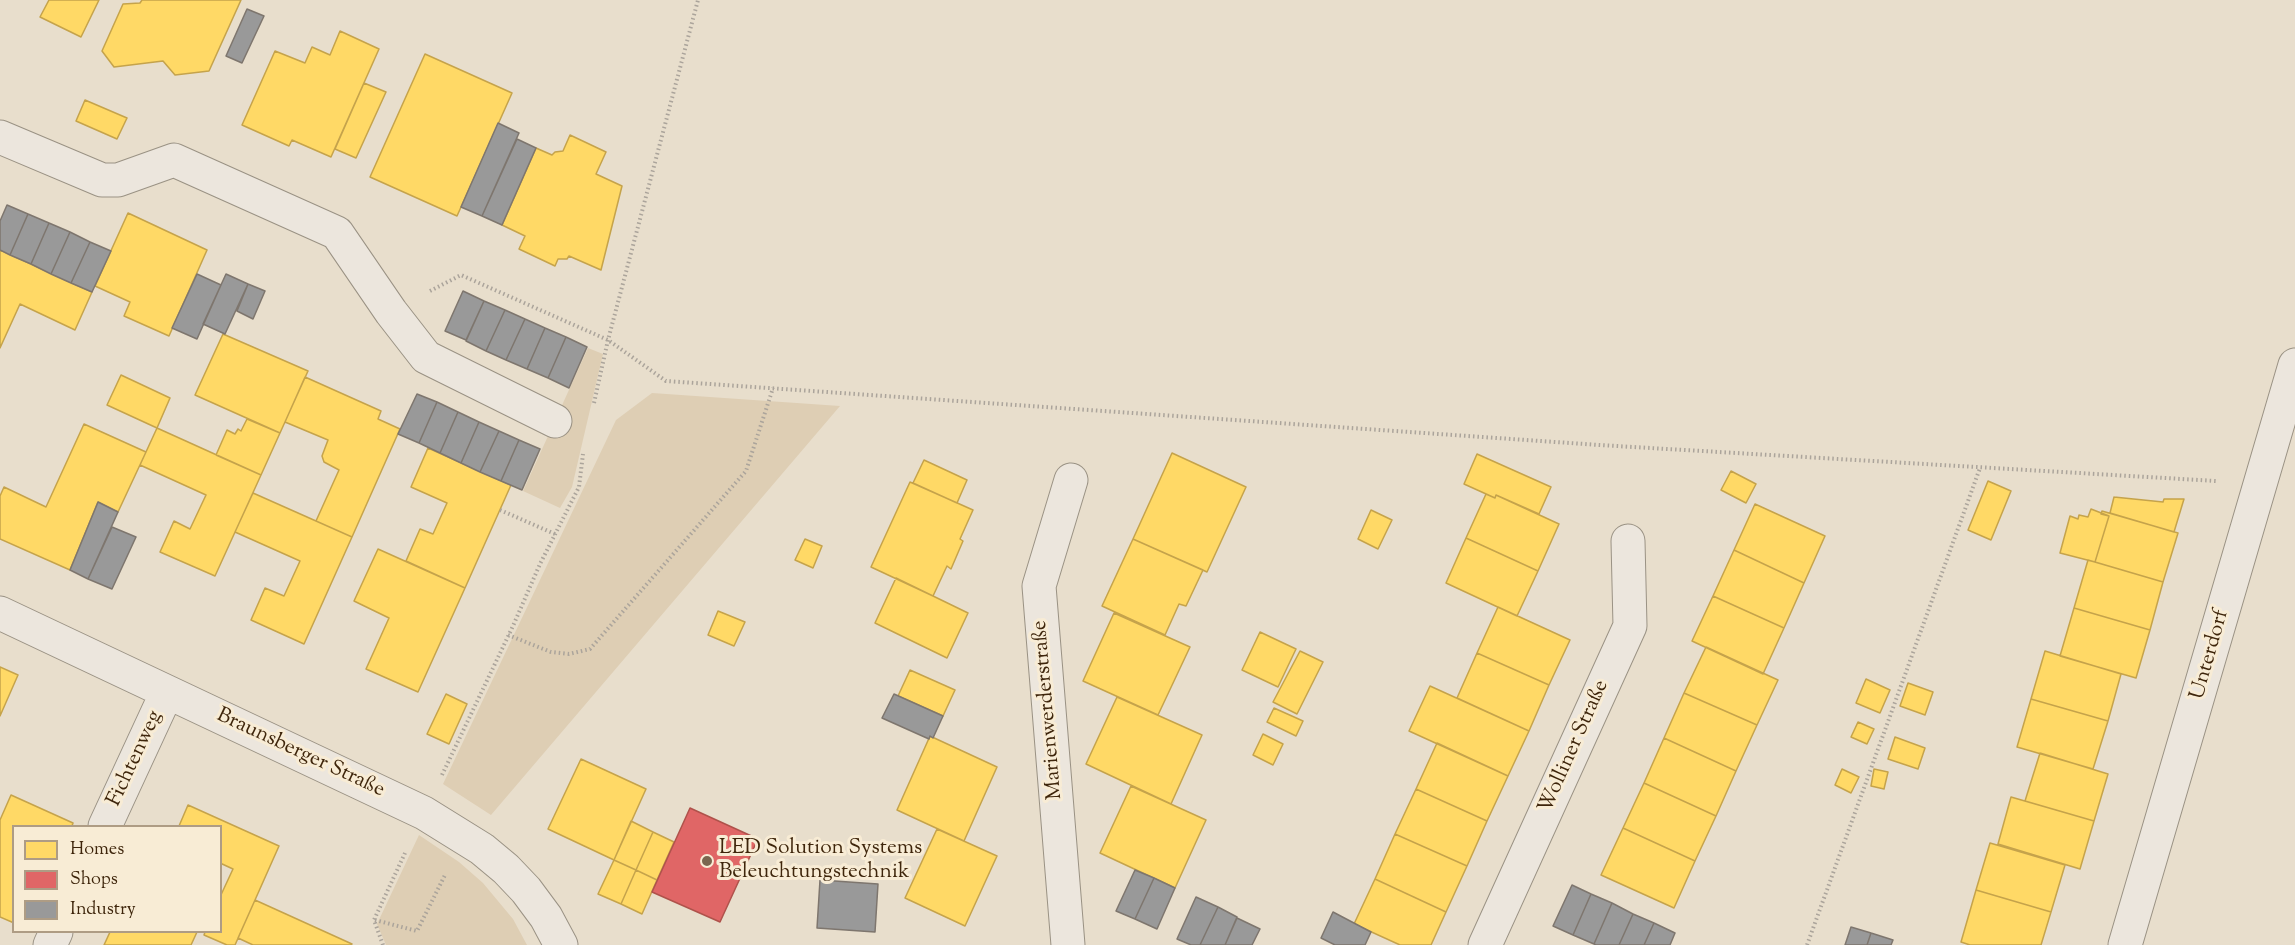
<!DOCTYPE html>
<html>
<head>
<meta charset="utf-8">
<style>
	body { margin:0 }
	#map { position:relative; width:2295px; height:945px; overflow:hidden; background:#e8decc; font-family:"Sorts Mill Goudy",serif }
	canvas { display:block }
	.legend { position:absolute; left:12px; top:825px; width:210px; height:108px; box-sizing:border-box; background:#f8ecd5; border:2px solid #ae9c84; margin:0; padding:8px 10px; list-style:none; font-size:18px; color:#3e250b }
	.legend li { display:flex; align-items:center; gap:12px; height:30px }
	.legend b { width:30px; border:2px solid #ae9c84 }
</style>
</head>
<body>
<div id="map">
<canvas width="2295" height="945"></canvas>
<ul class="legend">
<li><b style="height:16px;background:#ffd966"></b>Homes</li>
<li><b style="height:16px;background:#e06666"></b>Shops</li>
<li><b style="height:16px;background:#999"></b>Industry</li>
</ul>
</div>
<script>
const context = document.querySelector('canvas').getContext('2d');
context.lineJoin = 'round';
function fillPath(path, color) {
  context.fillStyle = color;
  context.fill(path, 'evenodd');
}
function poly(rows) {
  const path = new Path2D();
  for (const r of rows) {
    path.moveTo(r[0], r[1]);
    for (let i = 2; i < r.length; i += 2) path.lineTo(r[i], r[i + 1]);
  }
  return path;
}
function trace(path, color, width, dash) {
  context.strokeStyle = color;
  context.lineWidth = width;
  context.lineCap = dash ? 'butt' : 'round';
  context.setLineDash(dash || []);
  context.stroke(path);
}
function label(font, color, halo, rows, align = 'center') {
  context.font = font + ' "Sorts Mill Goudy",serif';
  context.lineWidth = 6;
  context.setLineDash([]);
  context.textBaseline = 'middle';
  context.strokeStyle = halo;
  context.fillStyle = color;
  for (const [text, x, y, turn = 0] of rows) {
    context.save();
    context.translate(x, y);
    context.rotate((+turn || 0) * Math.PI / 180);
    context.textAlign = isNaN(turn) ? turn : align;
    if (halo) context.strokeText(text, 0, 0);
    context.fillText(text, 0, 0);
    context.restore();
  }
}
const green = poly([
	[588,348,603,354,572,487,560,508,523,491],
	[652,393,840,406,491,815,443,784,616,420],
	[419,835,459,862,483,883,513,919,527,945,386,945,377,924]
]);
const homes = poly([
	[49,0,99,0,81,37,40,17,49,0],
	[142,0,241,0,209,71,175,75,163,61,114,67,102,51,123,4,140,3,142,0],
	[340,31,379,49,331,157,292,140,289,146,242,125,275,51,305,63,312,47,330,55,340,31],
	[425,54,512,93,457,216,370,177,425,54],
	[364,83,386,92,356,158,335,149,364,83],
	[85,100,127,118,117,139,76,121,85,100],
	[570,135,606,152,596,174,622,186,601,270,569,256,567,259,558,259,555,266,519,249,525,236,502,225,536,148,552,155,555,152,563,151,570,135],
	[128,213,207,250,169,336,124,316,130,302,95,286,128,213],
	[0,250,92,292,75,330,20,304,0,348,0,250],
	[223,334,308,371,280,433,195,395,223,334],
	[121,375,170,398,157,428,107,405,121,375],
	[305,377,381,411,378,419,400,429,352,537,316,521,339,470,324,462,322,456,328,440,285,422,305,377],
	[247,419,280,433,261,475,216,455,227,430,235,434,238,429,241,431,247,419],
	[84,424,146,452,118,512,98,502,70,570,0,539,0,496,4,487,46,507,84,424],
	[157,428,261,475,215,576,160,552,174,521,190,529,206,495,140,465,157,428],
	[428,448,511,485,465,588,406,561,420,529,433,534,447,503,411,487,428,448],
	[1172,453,1246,487,1207,572,1133,539,1172,453],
	[1477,454,1551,487,1539,514,1496,495,1495,498,1464,484,1477,454],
	[924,460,967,480,957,503,913,483,924,460],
	[1731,471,1756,484,1746,503,1721,490,1731,471],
	[1988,481,2011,491,1991,540,1968,530,1988,481],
	[910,482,973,510,960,539,963,541,951,569,947,566,933,596,871,567,910,482],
	[253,493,352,537,304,644,251,620,265,588,284,596,300,561,235,532,253,493],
	[1486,494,1495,498,1496,495,1559,524,1538,571,1466,538,1486,494],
	[2114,497,2163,502,2164,499,2184,499,2174,532,2110,513,2114,497],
	[1755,504,1825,536,1804,583,1734,550,1755,504],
	[2091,509,2109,516,2095,562,2060,553,2070,516,2078,519,2079,515,2088,517,2091,509],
	[1371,510,1392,520,1378,549,1358,539,1371,510],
	[2102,511,2178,533,2163,582,2095,562,2109,516,2101,514,2102,511],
	[1466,538,1538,571,1517,616,1446,583,1466,538],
	[805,539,822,546,813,568,795,560,805,539],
	[1133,539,1203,570,1186,606,1179,604,1165,635,1102,606,1133,539],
	[378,549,465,588,418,692,366,669,389,618,354,601,378,549],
	[1734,550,1804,583,1784,628,1713,596,1734,550],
	[2088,560,2163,582,2150,630,2074,608,2088,560],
	[896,578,968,613,947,658,875,623,896,578],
	[1713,596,1784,628,1763,674,1692,641,1713,596],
	[1498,607,1570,640,1549,685,1477,653,1498,607],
	[2074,608,2150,630,2136,678,2060,656,2074,608],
	[718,611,745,622,734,646,708,635,718,611],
	[1114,613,1190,647,1158,715,1083,681,1114,613],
	[1260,632,1296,649,1278,687,1242,670,1260,632],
	[1706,647,1778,680,1757,725,1684,693,1706,647],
	[1300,651,1323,662,1297,714,1273,702,1300,651],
	[2045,651,2121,674,2108,721,2031,699,2045,651],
	[1477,653,1549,685,1529,731,1457,698,1477,653],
	[0,667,18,675,0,716,0,667],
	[910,670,955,690,943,716,898,696,910,670],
	[1866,679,1890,690,1880,713,1856,703,1866,679],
	[1908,683,1933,692,1925,715,1900,706,1908,683],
	[1430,686,1529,731,1508,776,1409,731,1430,686],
	[1684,693,1757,725,1736,771,1664,738,1684,693],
	[446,694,467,704,449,744,427,734,446,694],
	[1117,697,1202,735,1171,804,1086,764,1117,697],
	[2031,699,2108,721,2093,769,2017,747,2031,699],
	[1274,708,1303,721,1296,736,1267,722,1274,708],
	[1858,722,1874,729,1867,744,1851,737,1858,722],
	[1263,734,1283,744,1273,765,1253,755,1263,734],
	[930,736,997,767,964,841,897,810,930,736],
	[1895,737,1925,748,1918,769,1888,759,1895,737],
	[1664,738,1736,771,1716,816,1644,783,1664,738],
	[1437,743,1508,776,1487,821,1416,789,1437,743],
	[2040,753,2108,774,2094,821,2025,801,2040,753],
	[581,759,646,789,614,860,548,829,581,759],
	[1842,769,1859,777,1851,793,1835,785,1842,769],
	[1874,769,1888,772,1884,789,1871,786,1874,769],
	[1644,783,1716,816,1695,861,1623,828,1644,783],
	[1131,786,1206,820,1175,888,1100,853,1131,786],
	[1416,789,1487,821,1467,866,1395,834,1416,789],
	[11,795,73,823,72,826,14,826,14,923,0,917,0,820,11,795],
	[2011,797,2094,821,2080,869,1998,844,2011,797],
	[188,805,279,846,235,945,227,945,204,935,205,932,220,932,220,897,233,869,220,863,220,826,179,826,188,805],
	[631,821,653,832,636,870,614,860,631,821],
	[1623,828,1695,861,1674,908,1601,875,1623,828],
	[937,829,997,856,965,926,905,898,937,829],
	[653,832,674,842,657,880,636,870,653,832],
	[1395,834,1467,866,1446,912,1375,879,1395,834],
	[1990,843,2065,865,2051,912,1976,890,1990,843],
	[614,860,636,870,621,904,598,894,614,860],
	[636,870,657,880,642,914,621,904,636,870],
	[1375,879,1446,912,1431,945,1400,945,1354,924,1375,879],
	[1976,890,2051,912,2041,945,1970,945,1961,942,1976,890],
	[255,900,352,944,351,945,253,945,238,938,255,900],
	[110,932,197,932,191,945,104,945,110,932]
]);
const shops = poly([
	[690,808,758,839,720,922,652,892,690,808]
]);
const industry = poly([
	[247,9,264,16,242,63,226,56,247,9],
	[498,123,519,133,482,216,461,207,498,123],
	[517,139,536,148,502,225,482,216,517,139],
	[7,205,28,214,10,255,0,250,0,221,7,205],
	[28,214,49,223,31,264,10,255,28,214],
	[49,223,70,232,51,274,31,264,49,223],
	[70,232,90,242,71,283,51,274,70,232],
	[90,242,111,251,92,292,71,283,90,242],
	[197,274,221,285,197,339,172,328,197,274],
	[226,274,248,284,225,334,203,324,226,274],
	[248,284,265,291,253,319,237,311,248,284],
	[463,291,484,301,466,340,445,331,463,291],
	[484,301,505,310,486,351,466,341,484,301],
	[505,310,525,319,506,360,486,351,505,310],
	[525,319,545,328,527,369,506,360,525,319],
	[545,328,566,337,548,378,527,369,545,328],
	[566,337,587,347,569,388,548,378,566,337],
	[417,394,437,402,419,443,398,434,417,394],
	[437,402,458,412,440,453,419,443,437,402],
	[458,412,479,422,461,463,440,453,458,412],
	[479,422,499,431,480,472,461,463,479,422],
	[499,431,519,440,501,481,480,472,499,431],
	[519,440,540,449,522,490,501,481,519,440],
	[98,502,118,512,88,579,70,570,98,502],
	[112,527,136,537,112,589,88,579,112,527],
	[894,694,943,716,933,738,930,736,929,739,882,718,894,694],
	[1135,870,1154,878,1135,919,1116,911,1135,870],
	[1154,878,1175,888,1157,929,1135,919,1154,878],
	[820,880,878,884,875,932,817,928,820,880],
	[1572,885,1591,894,1573,935,1553,926,1572,885],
	[1591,894,1612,903,1594,944,1573,935,1591,894],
	[1196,897,1218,907,1200,945,1191,945,1177,939,1196,897],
	[1612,903,1633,914,1619,945,1596,945,1594,944,1612,903],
	[1218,907,1237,917,1225,945,1200,945,1218,907],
	[1333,912,1371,932,1365,945,1335,945,1321,938,1333,912],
	[1633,914,1654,923,1644,945,1619,945,1633,914],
	[1237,918,1260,929,1252,945,1225,945,1237,918],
	[1654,923,1675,933,1670,945,1644,945,1654,923],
	[1851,927,1871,933,1867,945,1845,945,1851,927],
	[1871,933,1893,940,1891,945,1867,945,1871,933]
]);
const path = poly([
	[430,291,461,275,608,340,666,381,1599,445,2216,481],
	[594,403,608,340,698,0],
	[500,510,555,534],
	[508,635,551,652,569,654,590,649,746,471,773,388],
	[442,775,513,626,540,564,579,487,583,454],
	[375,920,417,931,445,875],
	[383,945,374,920,405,853],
	[1807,945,1980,468]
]);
const minor = poly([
	[0,137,102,180,118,180,174,160,337,233,391,312,426,357,555,421],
	[0,613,424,813,482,849,506,869,526,890,546,917,561,945],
	[105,826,167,692],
	[50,945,56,932],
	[1068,945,1039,586,1071,480],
	[1485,945,1630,626,1628,541],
	[2125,945,2295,365]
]);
const markers = [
	[707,861,6,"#7a664f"]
];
const streetNames = [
	["Unterdorf",2211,655,-74],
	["Marienwerderstraße",1049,710,-95],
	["Wolliner Straße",1575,747,-66],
	["Braunsberger Straße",300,754,25],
	["Fichtenweg",136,759,-65]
];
const poiNames = [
	["LED Solution Systems",719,849],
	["Beleuchtungstechnik",719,873]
];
fillPath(green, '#deceb4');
fillPath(homes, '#ffd966');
trace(homes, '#c5a34b', 1.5);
fillPath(shops, '#e06666');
trace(shops, '#af524b', 1.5);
fillPath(industry, '#999');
trace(industry, '#7e766e', 1.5);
trace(minor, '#9a9284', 35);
trace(path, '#aba49b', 4, [1.5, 3]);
trace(minor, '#ece6dd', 33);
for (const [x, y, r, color] of markers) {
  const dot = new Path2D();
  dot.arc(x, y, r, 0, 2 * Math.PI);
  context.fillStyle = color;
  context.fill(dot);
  trace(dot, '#f8ecd5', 2);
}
label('21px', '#3e250b', '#f8ecd5', streetNames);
label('21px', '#3e250b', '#f8ecd5', poiNames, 'left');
</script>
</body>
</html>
